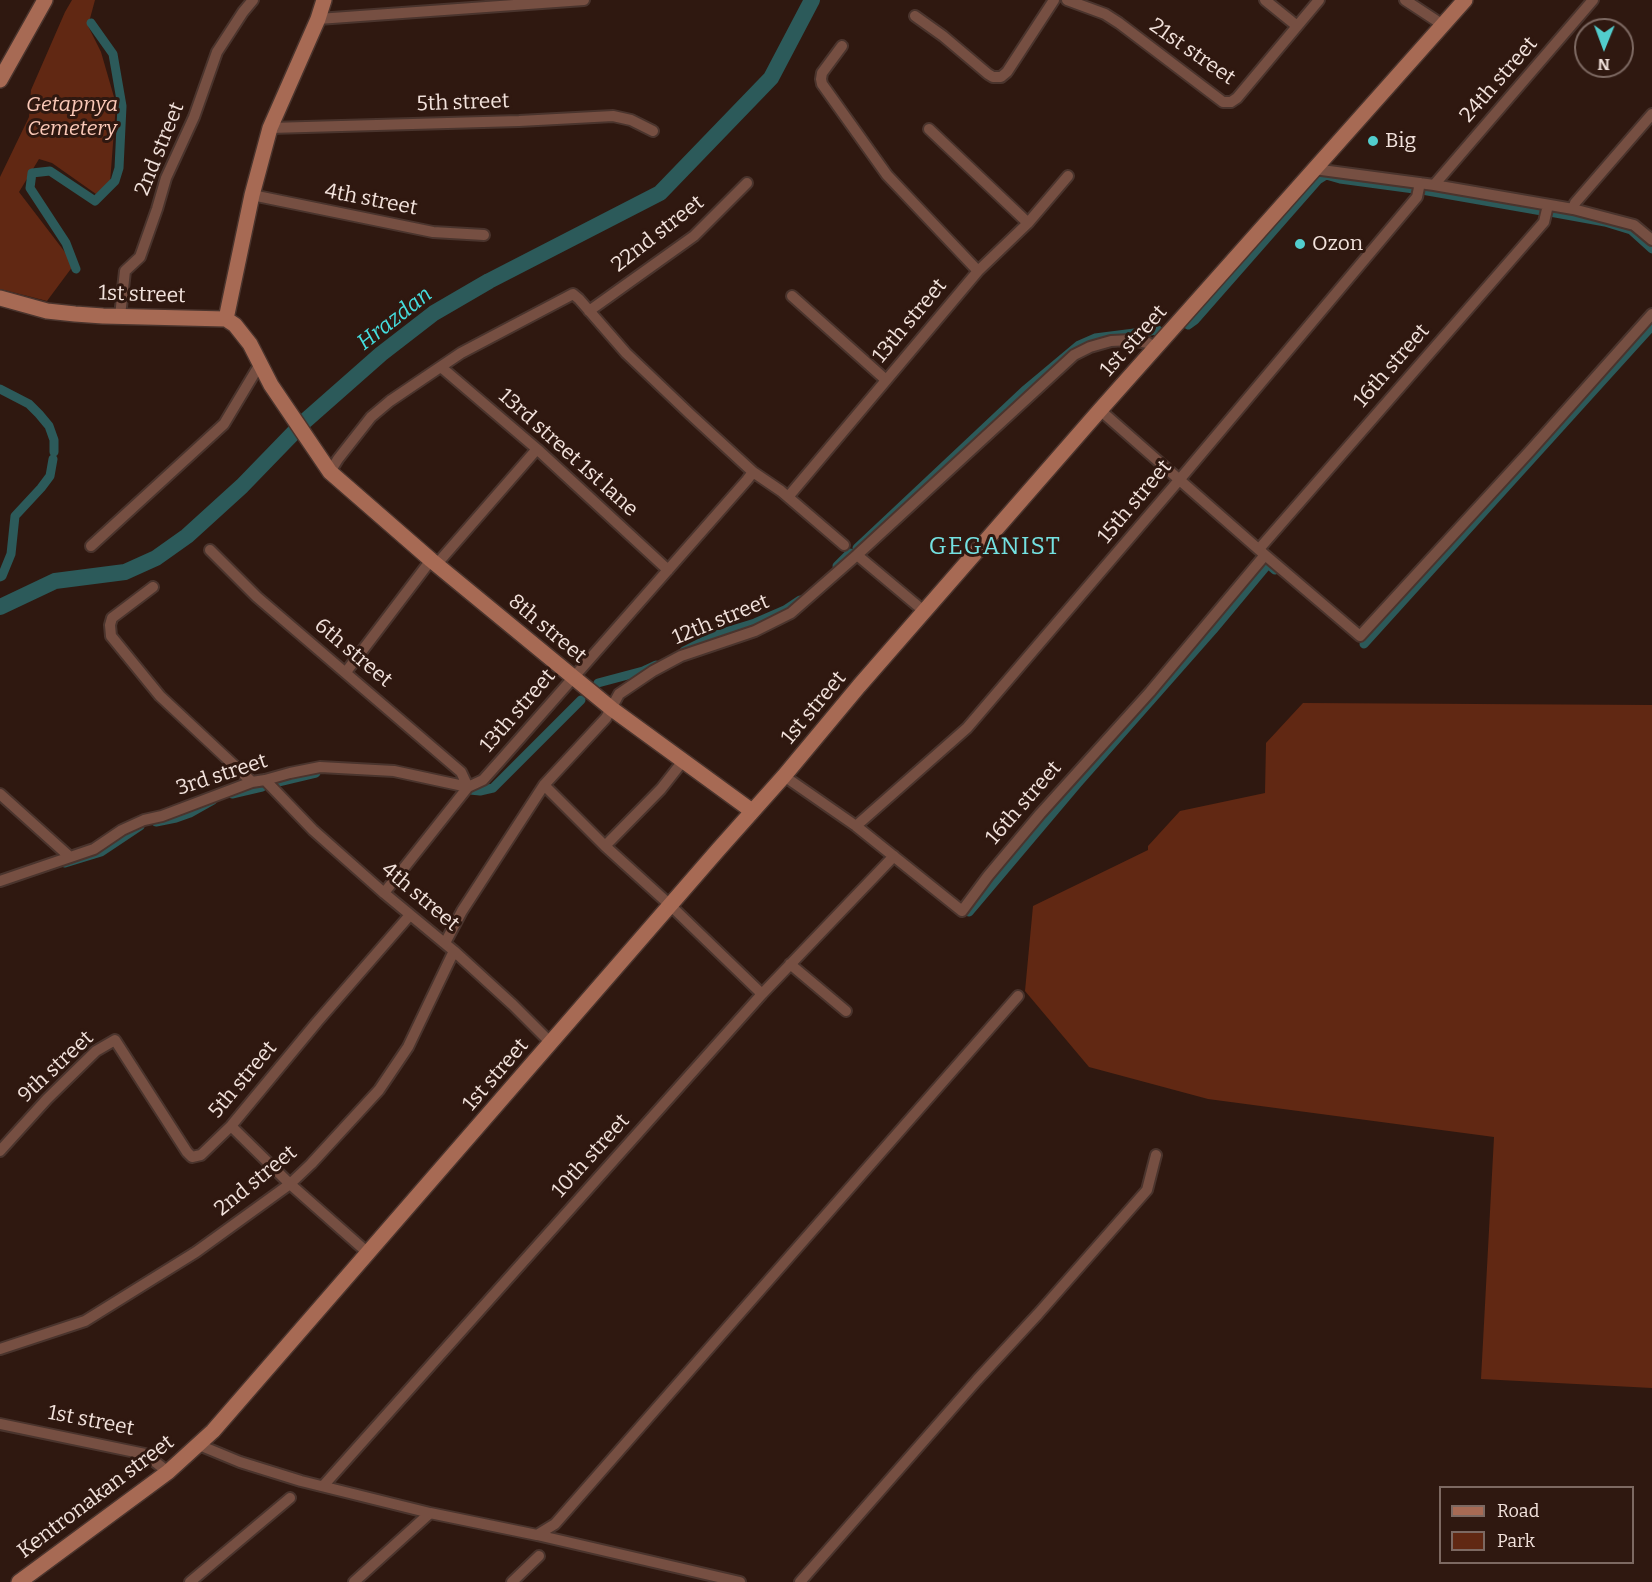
<!DOCTYPE html>
<html>
<head>
<meta charset="utf-8">
<style>
	body { margin:0 }
	#map { position:relative; width:1652px; height:1582px; overflow:hidden; background:#2f1810; font-family:Bitter,serif }
	canvas { display:block }
	.legend { position:absolute; left:1439px; top:1486px; width:195px; height:78px; box-sizing:border-box; background:#2f1810; border:2px solid #7d6962; margin:0; padding:8px 10px; list-style:none; font-size:18px; color:#f2e2dc }
	.legend li { display:flex; align-items:center; gap:12px; height:30px }
	.legend b { width:30px; border:2px solid #7d6962 }
	.north { position:absolute; left:1574px; top:18px; width:60px; height:60px; box-sizing:border-box; background:#2f1810; border:2px solid #7d6962; border-radius:50%; rotate:181deg; font-size:16px; font-weight:700; line-height:24px; text-align:center; color:#f2e2dc }
	.north::after { content:''; display:block; margin:auto; width:21px; height:27px; background:#52cdcd; clip-path:polygon(50% 0,100% 100%,50% 72%,0 100%) }
</style>
</head>
<body>
<div id="map">
<canvas width="1652" height="1582"></canvas>
<ul class="legend">
<li><b style="height:8px;background:#a76a54"></b>Road</li>
<li><b style="height:16px;background:#612813"></b>Park</li>
</ul>
<div class="north">N</div>
</div>
<script>
const context = document.querySelector('canvas').getContext('2d');
context.lineJoin = 'round';
function fillPath(path, color) {
  context.fillStyle = color;
  context.fill(path, 'evenodd');
}
function poly(rows) {
  const path = new Path2D();
  for (const r of rows) {
    path.moveTo(r[0], r[1]);
    for (let i = 2; i < r.length; i += 2) path.lineTo(r[i], r[i + 1]);
  }
  return path;
}
function trace(path, color, width, dash) {
  context.strokeStyle = color;
  context.lineWidth = width;
  context.lineCap = dash ? 'butt' : 'round';
  context.setLineDash(dash || []);
  context.stroke(path);
}
function label(font, color, halo, rows, align = 'center') {
  context.font = font + ' Bitter,serif';
  context.lineWidth = 6;
  context.setLineDash([]);
  context.textBaseline = 'middle';
  context.strokeStyle = halo;
  context.fillStyle = color;
  for (const [text, x, y, turn = 0] of rows) {
    context.save();
    context.translate(x, y);
    context.rotate((+turn || 0) * Math.PI / 180);
    context.textAlign = isNaN(turn) ? turn : align;
    if (halo) context.strokeText(text, 0, 0);
    context.fillText(text, 0, 0);
    context.restore();
  }
}
const green = poly([
	[72,0,95,0,88,26,101,52,116,104,110,183,96,194,52,163,39,159,19,192,71,260,73,266,47,301,0,289,0,177,29,117,31,90,65,12],
	[1303,703,1652,705,1652,1388,1481,1379,1494,1137,1208,1099,1089,1067,1025,991,1033,906,1148,850,1148,846,1180,811,1265,793,1266,743]
]);
const canal = poly([
	[1422,190,1542,211],
	[1550,212,1605,222,1631,230,1652,249],
	[76,269,66,243,30,188,32,173,50,171,95,201,115,181,119,168,122,106,113,54,91,23],
	[1188,325,1195,320,1318,180,1326,175,1340,179,1414,189],
	[0,389,29,404,39,414,49,426,54,440,54,452],
	[857,548,1024,391,1079,345,1095,338,1158,330],
	[837,566,850,553],
	[0,577,2,576,11,554,15,516,41,488,50,476,53,459],
	[1364,644,1652,326],
	[684,651,716,635,755,623,785,610,800,600],
	[598,683,643,671,656,665],
	[274,783,316,773],
	[470,790,480,791,493,788,581,700],
	[232,794,262,787],
	[156,822,176,818,190,813,213,800],
	[65,863,101,852,140,826],
	[969,912,1078,783,1213,630,1268,564,1275,570]
]);
const river = poly([
	[0,607,55,581,125,572,156,558,187,536,242,486,305,421,381,354,434,313,489,281,660,193,771,78,812,0]
]);
const street = poly([
	[1067,0,1105,14,1119,23,1223,102,1231,102,1237,98,1319,0],
	[1265,0,1297,26],
	[1405,0,1443,25],
	[915,16,943,36,988,74,993,77,1001,77,1007,72,1054,0],
	[318,19,584,0],
	[842,46,822,73,821,79,822,84,887,175,978,271],
	[270,128,519,121,613,116,631,120,653,131],
	[929,129,1028,223],
	[1314,169,1434,185,1573,209,1634,225,1652,240],
	[1434,185,1593,0],
	[252,195,433,232,484,235],
	[1573,209,1575,203,1652,114],
	[792,296,886,380],
	[589,311,694,236,747,183],
	[120,316,125,271,140,257,157,209,166,178,194,117,217,52,243,12,253,0],
	[441,367,537,449,668,570],
	[1100,410,1265,555,1360,636,1529,452,1652,314],
	[330,472,338,459,371,417,390,401,461,353,573,294,579,299,626,353,690,414,753,472,781,491,844,545],
	[788,497,978,271,1028,223,1068,176],
	[91,546,224,424,260,364],
	[1259,549,1544,222,1548,205],
	[210,550,257,597,461,772,468,787],
	[857,555,925,612],
	[436,565,537,449],
	[153,587,112,618,110,625,111,636,160,696,252,782],
	[346,672,431,560],
	[784,776,856,826,962,911,988,876,1040,814,1150,692,1265,555],
	[265,780,313,830,384,893,454,951,513,1005,551,1043],
	[544,785,605,846,670,905,762,994],
	[0,794,70,857],
	[856,826,967,728,1180,479,1417,197,1420,183],
	[605,846,661,789,683,761],
	[0,881,94,849,122,830,144,820,162,816,252,782,265,780,290,773,320,767,394,771,468,787],
	[384,893,468,787,483,780,500,761,747,480,753,472],
	[445,943,462,911,544,785,606,718,619,694,653,671,681,656,755,631,791,613,857,555,1074,355,1090,347,1111,341,1131,340,1148,343,1156,348],
	[790,964,846,1011],
	[231,1126,290,1184,368,1253],
	[0,1151,47,1099,96,1051,115,1040,187,1152,192,1157,201,1155,231,1126,317,1022,410,915],
	[0,1349,85,1321,196,1252,290,1184,311,1164,379,1090,408,1047,454,951],
	[0,1424,145,1454,168,1472],
	[199,1445,240,1462,301,1481,430,1513,537,1535,740,1582],
	[323,1486,762,994,894,856],
	[537,1535,555,1524,1018,996],
	[190,1582,290,1498],
	[354,1582,430,1513],
	[512,1582,539,1556],
	[800,1582,977,1380,1038,1314,1147,1190,1156,1155]
]);
const secondary = poly([
	[0,80,45,0],
	[0,298,47,311,75,314,103,316,226,319,235,325,250,344,271,385,330,472,431,560,612,709,752,811],
	[226,319,252,195,270,128,318,19,324,0],
	[19,1582,168,1472,213,1431,718,850,784,776,859,686,1100,410,1465,0]
]);
const markers = [
	[1373,141,6,"#52cdcd"],
	[1300,244,6,"#52cdcd"]
];
const streetNames = [
	["21st street",1192,52,35],
	["24th street",1499,80,-49],
	["5th street",463,103,-2],
	["2nd street",160,149,-68],
	["4th street",371,200,11],
	["22nd street",658,234,-38],
	["1st street",142,295,2],
	["13th street",910,321,-50],
	["1st street",1134,341,-48],
	["16th street",1392,366,-49],
	["13rd street 1st lane",568,453,42],
	["15th street",1135,502,-50],
	["12th street",721,620,-22],
	["8th street",547,629,40],
	["6th street",353,653,40],
	["1st street",814,708,-50],
	["13th street",518,711,-49],
	["3rd street",222,775,-18],
	["16th street",1024,803,-49],
	["4th street",420,897,40],
	["9th street",56,1067,-43],
	["1st street",496,1075,-49],
	["5th street",243,1080,-50],
	["10th street",591,1156,-48],
	["2nd street",256,1181,-39],
	["1st street",91,1421,11],
	["Kentronakan street",96,1497,-37]
];
const parkNames = [
	["Getapnya",72,105],
	["Cemetery",72,129]
];
const poiNames = [
	["Big",1385,141],
	["Ozon",1312,244]
];
const waterNames = [
	["Hrazdan",395,319,-38]
];
const quarterNames = [
	["GEGANIST",995,547]
];
fillPath(green, '#612813');
trace(canal, '#2c5a5a', 9);
trace(river, '#2c5a5a', 16);
trace(street, '#4a342d', 14);
trace(secondary, '#4a342d', 18);
trace(street, '#764f42', 10);
trace(secondary, '#a76a54', 15);
for (const [x, y, r, color] of markers) {
  const dot = new Path2D();
  dot.arc(x, y, r, 0, 2 * Math.PI);
  context.fillStyle = color;
  context.fill(dot);
  trace(dot, '#2f1810', 2);
}
label('21px', '#f2e2dc', '#2f1810', streetNames);
label('italic 21px', '#fbc9b8', '#2f1810', parkNames);
label('21px', '#f2e2dc', '#2f1810', poiNames, 'left');
label('italic 22px', '#45dedf', '#2f1810', waterNames);
context.letterSpacing = '1.5px';
label('24px', '#74e1e1', '#2f1810', quarterNames);
context.letterSpacing = '0px';
</script>
</body>
</html>
